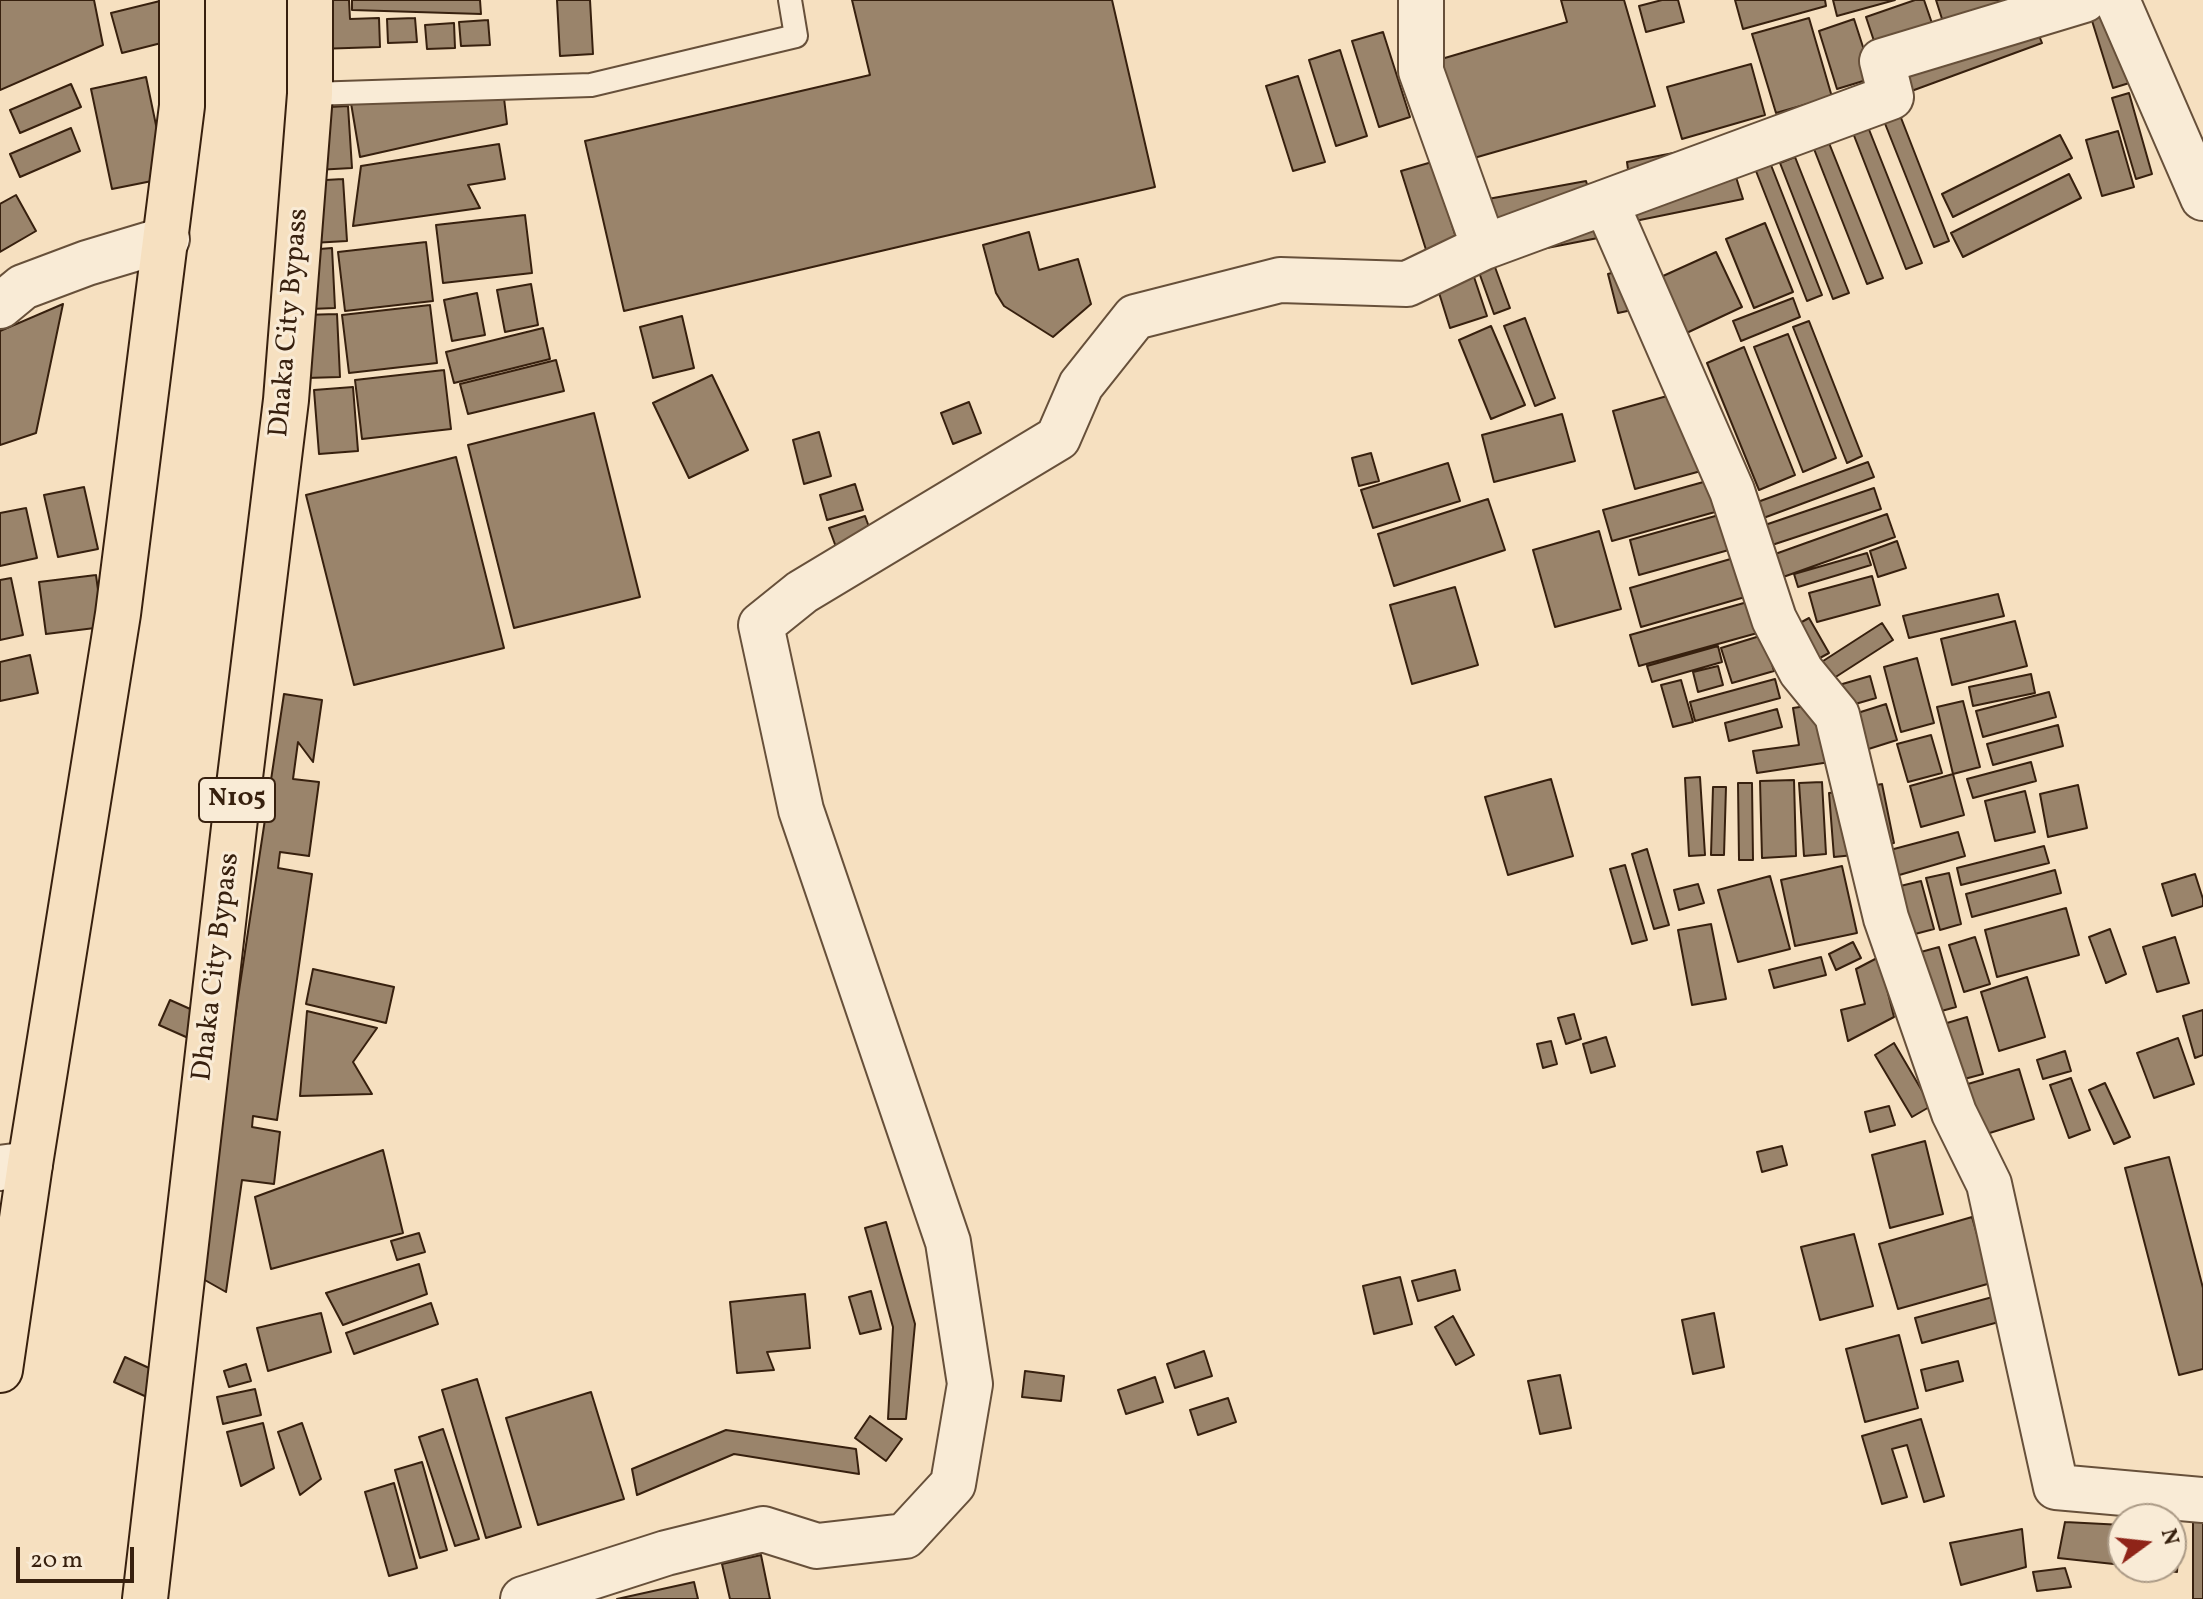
<!DOCTYPE html>
<html>
<head>
<meta charset="utf-8">
<style>
	body { margin:0 }
	#map { position:relative; width:2203px; height:1599px; overflow:hidden; background:#f6e0c0; font-family:Vollkorn,serif }
	canvas { display:block }
	.north { position:absolute; left:2107px; top:1503px; width:80px; height:80px; box-sizing:border-box; background:#f9ebd6; border:2px solid #ab9a86; border-radius:50%; rotate:75deg; font-size:22px; font-weight:700; line-height:32px; text-align:center; color:#37200e }
	.north::after { content:''; display:block; margin:auto; width:28px; height:36px; background:#8f2418; clip-path:polygon(50% 0,100% 100%,50% 72%,0 100%) }
	.scale { position:absolute; left:16px; top:1547px; width:118px; height:36px; box-sizing:border-box; border:4px solid #37200e; border-top:0; padding-left:10px; font-size:24px; line-height:28px; white-space:nowrap; color:#37200e; -webkit-text-stroke:6px #f9ebd6; paint-order:stroke }
</style>
</head>
<body>
<div id="map">
<canvas width="2203" height="1599"></canvas>
<div class="north">N</div>
<div class="scale">20 m</div>
</div>
<script>
const context = document.querySelector('canvas').getContext('2d');
context.lineJoin = 'round';
function fillPath(path, color) {
  context.fillStyle = color;
  context.fill(path, 'evenodd');
}
function poly(rows) {
  const path = new Path2D();
  for (const r of rows) {
    path.moveTo(r[0], r[1]);
    for (let i = 2; i < r.length; i += 2) path.lineTo(r[i], r[i + 1]);
  }
  return path;
}
function trace(path, color, width, dash) {
  context.strokeStyle = color;
  context.lineWidth = width;
  context.lineCap = dash ? 'butt' : 'round';
  context.setLineDash(dash || []);
  context.stroke(path);
}
function label(font, color, halo, rows, align = 'center') {
  context.font = font + ' Vollkorn,serif';
  context.lineWidth = 6;
  context.setLineDash([]);
  context.textBaseline = 'middle';
  context.strokeStyle = halo;
  context.fillStyle = color;
  for (const [text, x, y, turn = 0] of rows) {
    context.save();
    context.translate(x, y);
    context.rotate((+turn || 0) * Math.PI / 180);
    context.textAlign = isNaN(turn) ? turn : align;
    if (halo) context.strokeText(text, 0, 0);
    context.fillText(text, 0, 0);
    context.restore();
  }
}
const building = poly([
	[0,0,94,0,103,45,0,90,0,0],
	[164,0,173,40,122,53,111,13,164,0],
	[315,0,349,0,350,19,379,18,380,47,317,49,315,0],
	[352,0,480,0,481,14,352,10,352,0],
	[557,0,590,0,593,54,560,56,557,0],
	[852,0,1112,0,1155,187,624,311,585,141,870,75,852,0],
	[1561,0,1624,0,1655,106,1467,160,1438,60,1567,22,1561,0],
	[1662,0,1678,0,1684,22,1646,32,1639,6,1662,0],
	[1735,0,1825,0,1826,6,1743,29,1735,0],
	[1833,0,1895,0,1837,16,1833,0],
	[1915,0,1924,0,1935,32,1878,53,1866,17,1915,0],
	[1936,0,2014,0,1943,22,1936,0],
	[2115,0,2139,80,2113,88,2088,8,2115,0],
	[415,18,417,42,388,43,387,19,415,18],
	[1809,18,1832,97,1776,113,1752,34,1809,18],
	[1854,19,1873,78,1837,89,1819,31,1854,19],
	[488,20,490,45,461,46,459,22,488,20],
	[454,23,455,48,427,49,425,25,454,23],
	[2036,28,2042,43,1906,93,1900,78,2036,28],
	[1383,32,1410,117,1379,127,1352,41,1383,32],
	[1340,50,1367,136,1336,146,1309,60,1340,50],
	[1751,64,1765,115,1682,139,1667,87,1751,64],
	[1298,76,1325,162,1293,171,1266,86,1298,76],
	[146,77,167,178,112,189,91,89,146,77],
	[71,84,81,107,20,133,10,110,71,84],
	[2129,93,2152,174,2136,179,2112,98,2129,93],
	[504,98,507,124,360,157,351,103,504,98],
	[1896,105,1949,241,1934,247,1880,111,1896,105],
	[348,106,352,168,316,170,312,108,348,106],
	[1868,127,1922,263,1906,269,1853,133,1868,127],
	[71,128,80,151,20,177,10,154,71,128],
	[2118,131,2134,187,2102,196,2086,140,2118,131],
	[2060,135,2072,158,1953,217,1942,194,2060,135],
	[1725,143,1743,199,1635,221,1627,162,1725,143],
	[1829,143,1883,278,1867,284,1814,149,1829,143],
	[499,144,505,179,468,185,480,208,353,226,361,166,499,144],
	[1795,157,1849,293,1833,299,1780,163,1795,157],
	[1769,160,1822,295,1807,301,1754,166,1769,160],
	[1432,162,1459,247,1428,256,1401,171,1432,162],
	[2069,174,2081,198,1963,257,1951,233,2069,174],
	[343,179,347,241,312,243,308,181,343,179],
	[1586,181,1603,237,1496,258,1488,199,1586,181],
	[16,195,36,231,0,252,0,204,16,195],
	[525,215,532,273,443,283,436,225,525,215],
	[1765,223,1793,292,1754,308,1726,239,1765,223],
	[1029,232,1039,270,1078,259,1091,304,1053,337,1004,306,996,293,983,245,1029,232],
	[426,242,433,301,345,311,338,252,426,242],
	[332,248,335,308,310,309,307,250,332,248],
	[1716,252,1742,307,1678,337,1652,281,1716,252],
	[1492,259,1510,308,1494,314,1476,264,1492,259],
	[1471,268,1487,316,1450,328,1435,280,1471,268],
	[1622,270,1632,310,1618,313,1608,274,1622,270],
	[531,284,538,325,505,332,497,290,531,284],
	[477,293,485,335,452,341,444,300,477,293],
	[1793,298,1800,317,1741,341,1733,321,1793,298],
	[63,304,36,433,0,445,0,331,63,304],
	[430,305,437,363,349,373,342,315,430,305],
	[337,314,340,377,306,378,303,315,337,314],
	[682,316,694,368,653,378,640,327,682,316],
	[1525,318,1555,398,1535,406,1504,326,1525,318],
	[1809,321,1862,456,1847,463,1793,327,1809,321],
	[1491,326,1525,405,1491,419,1459,340,1491,326],
	[543,328,550,359,454,383,446,352,543,328],
	[1788,334,1836,458,1803,472,1754,347,1788,334],
	[1744,347,1795,475,1759,490,1707,363,1744,347],
	[556,360,564,391,468,414,460,384,556,360],
	[444,370,451,429,362,439,355,380,444,370],
	[712,375,748,450,689,478,653,403,712,375],
	[353,387,358,451,319,454,314,390,353,387],
	[1678,393,1701,471,1635,489,1613,411,1678,393],
	[969,402,981,433,953,444,941,413,969,402],
	[594,413,640,597,514,628,468,445,594,413],
	[1562,414,1575,461,1494,482,1482,435,1562,414],
	[819,432,831,476,804,484,793,440,819,432],
	[1371,453,1379,481,1359,486,1352,458,1371,453],
	[456,457,504,648,354,685,306,495,456,457],
	[1868,462,1874,477,1758,520,1752,504,1868,462],
	[1448,463,1460,501,1373,528,1361,490,1448,463],
	[1707,481,1715,512,1612,541,1603,510,1707,481],
	[855,484,863,510,827,520,820,495,855,484],
	[84,487,98,549,58,557,44,495,84,487],
	[1874,488,1881,509,1769,546,1762,526,1874,488],
	[1488,499,1505,550,1394,586,1378,534,1488,499],
	[26,508,37,558,0,566,0,513,26,508],
	[1726,513,1736,548,1639,575,1630,540,1726,513],
	[1887,514,1895,537,1772,581,1764,558,1887,514],
	[865,516,876,546,840,558,829,528,865,516],
	[1599,531,1621,609,1555,627,1533,550,1599,531],
	[1897,541,1906,568,1878,577,1870,551,1897,541],
	[1867,553,1871,565,1798,587,1794,574,1867,553],
	[1741,556,1752,595,1641,627,1630,588,1741,556],
	[96,575,103,627,46,634,39,582,96,575],
	[1872,576,1880,605,1817,622,1809,593,1872,576],
	[11,578,23,635,0,640,0,580,11,578],
	[1455,587,1478,665,1412,684,1390,605,1455,587],
	[1998,594,2004,616,1909,638,1903,616,1998,594],
	[1751,601,1761,632,1639,666,1630,635,1751,601],
	[1809,618,1829,653,1809,664,1789,629,1809,618],
	[2015,621,2027,666,1952,685,1941,639,2015,621],
	[1882,623,1893,640,1831,680,1820,663,1882,623],
	[1763,635,1774,671,1732,683,1721,648,1763,635],
	[1718,646,1722,662,1652,682,1647,666,1718,646],
	[30,655,38,693,0,701,0,662,30,655],
	[1917,658,1934,723,1901,732,1884,667,1917,658],
	[1718,666,1723,685,1698,692,1693,672,1718,666],
	[2031,674,2035,693,1973,706,1969,687,2031,674],
	[1870,676,1876,698,1838,709,1832,687,1870,676],
	[1775,679,1780,698,1695,721,1690,702,1775,679],
	[1681,680,1693,722,1673,727,1661,685,1681,680],
	[2049,692,2056,717,1983,737,1976,711,2049,692],
	[284,694,322,700,313,762,298,742,293,779,319,782,309,856,280,852,278,868,312,874,277,1120,253,1116,252,1127,280,1132,274,1184,242,1180,226,1292,196,1275,284,694],
	[1963,701,1980,767,1953,774,1937,707,1963,701],
	[1820,704,1830,762,1757,773,1753,751,1799,745,1793,708,1820,704],
	[1886,704,1897,740,1859,752,1848,716,1886,704],
	[1777,709,1782,727,1729,741,1725,723,1777,709],
	[2058,725,2063,746,1993,765,1987,744,2058,725],
	[1931,735,1942,773,1908,782,1897,744,1931,735],
	[2031,762,2036,781,1973,798,1967,779,2031,762],
	[1953,774,1964,815,1921,827,1910,786,1953,774],
	[1700,777,1705,855,1689,856,1685,778,1700,777],
	[1551,779,1573,856,1508,875,1485,797,1551,779],
	[1794,780,1796,856,1762,858,1760,781,1794,780],
	[1822,782,1826,854,1804,856,1799,783,1822,782],
	[1738,783,1752,783,1753,860,1739,860,1738,783],
	[1882,784,1894,843,1873,847,1861,788,1882,784],
	[2078,785,2087,828,2048,837,2040,794,2078,785],
	[1713,787,1726,787,1724,855,1711,855,1713,787],
	[1849,791,1854,855,1834,857,1829,793,1849,791],
	[2025,791,2035,832,1995,841,1985,801,2025,791],
	[1958,832,1965,856,1882,880,1875,854,1958,832],
	[2044,846,2049,863,1961,885,1957,868,2044,846],
	[1647,849,1669,925,1654,929,1632,854,1647,849],
	[1625,865,1647,940,1632,944,1610,869,1625,865],
	[1842,866,1857,933,1795,946,1781,880,1842,866],
	[2055,870,2061,893,1972,917,1966,894,2055,870],
	[1949,873,1961,924,1940,930,1926,878,1949,873],
	[2195,874,2203,899,2203,906,2172,916,2162,884,2195,874],
	[1770,876,1790,949,1738,962,1718,890,1770,876],
	[1921,881,1934,929,1900,938,1888,889,1921,881],
	[1698,884,1704,903,1679,910,1674,890,1698,884],
	[2066,908,2079,955,1997,977,1985,930,2066,908],
	[1711,924,1726,999,1692,1005,1678,930,1711,924],
	[2110,929,2126,974,2106,983,2089,937,2110,929],
	[1975,937,1990,984,1964,992,1949,945,1975,937],
	[2175,937,2189,983,2157,992,2143,947,2175,937],
	[1853,942,1861,958,1836,970,1829,954,1853,942],
	[1939,947,1956,1007,1927,1015,1910,955,1939,947],
	[1821,957,1826,975,1774,988,1769,970,1821,957],
	[1879,957,1894,1017,1848,1041,1841,1010,1865,1004,1856,969,1879,957],
	[313,969,394,987,386,1023,306,1004,313,969],
	[2027,977,2045,1037,1999,1051,1981,992,2027,977],
	[170,1000,206,1016,195,1041,159,1025,170,1000],
	[2203,1010,2203,1055,2195,1058,2183,1016,2203,1010],
	[307,1011,377,1028,353,1062,372,1094,300,1096,307,1011],
	[1574,1014,1581,1039,1566,1044,1558,1018,1574,1014],
	[1967,1017,1983,1074,1953,1082,1937,1026,1967,1017],
	[1606,1037,1615,1066,1591,1073,1583,1044,1606,1037],
	[2178,1038,2194,1084,2154,1098,2137,1053,2178,1038],
	[1551,1041,1557,1064,1543,1068,1537,1044,1551,1041],
	[1894,1043,1931,1106,1912,1117,1875,1055,1894,1043],
	[2065,1051,2071,1071,2043,1079,2037,1060,2065,1051],
	[2019,1069,2034,1119,1977,1137,1961,1086,2019,1069],
	[2071,1078,2090,1130,2069,1138,2050,1085,2071,1078],
	[2105,1083,2130,1137,2114,1144,2089,1090,2105,1083],
	[1889,1106,1895,1125,1870,1132,1865,1112,1889,1106],
	[1925,1141,1943,1214,1890,1228,1872,1155,1925,1141],
	[1782,1146,1787,1165,1762,1172,1757,1152,1782,1146],
	[383,1150,403,1233,271,1269,255,1197,383,1150],
	[2169,1157,2203,1288,2203,1369,2179,1375,2125,1168,2169,1157],
	[1972,1217,1991,1283,1898,1309,1879,1244,1972,1217],
	[886,1222,915,1324,906,1419,888,1419,893,1327,865,1228,886,1222],
	[419,1233,425,1252,397,1260,391,1241,419,1233],
	[1854,1234,1873,1306,1820,1320,1801,1247,1854,1234],
	[419,1264,427,1294,343,1325,326,1293,419,1264],
	[1455,1270,1460,1290,1418,1301,1412,1281,1455,1270],
	[1400,1277,1412,1324,1374,1334,1363,1286,1400,1277],
	[871,1291,881,1329,860,1334,849,1297,871,1291],
	[805,1294,810,1348,767,1352,774,1370,737,1373,730,1302,805,1294],
	[2000,1295,2006,1320,1922,1343,1915,1318,2000,1295],
	[431,1303,438,1324,354,1354,346,1333,431,1303],
	[321,1313,331,1352,268,1371,257,1328,321,1313],
	[1714,1313,1724,1367,1693,1374,1682,1320,1714,1313],
	[1453,1316,1474,1355,1456,1365,1435,1327,1453,1316],
	[1899,1335,1918,1408,1865,1422,1846,1349,1899,1335],
	[1204,1351,1212,1376,1175,1388,1167,1364,1204,1351],
	[125,1357,160,1373,149,1398,114,1382,125,1357],
	[1958,1361,1963,1381,1926,1391,1921,1370,1958,1361],
	[246,1364,251,1381,229,1387,224,1371,246,1364],
	[1025,1371,1064,1376,1061,1401,1022,1397,1025,1371],
	[1560,1375,1571,1428,1540,1434,1528,1381,1560,1375],
	[1155,1377,1163,1402,1126,1414,1118,1390,1155,1377],
	[477,1379,521,1527,486,1538,442,1390,477,1379],
	[255,1389,261,1415,223,1424,217,1397,255,1389],
	[591,1392,624,1499,538,1525,506,1418,591,1392],
	[1228,1398,1236,1422,1198,1435,1190,1410,1228,1398],
	[870,1416,902,1439,886,1461,855,1438,870,1416],
	[1921,1419,1944,1496,1924,1502,1907,1445,1892,1449,1907,1497,1882,1504,1862,1436,1921,1419],
	[263,1423,274,1468,241,1486,227,1432,263,1423],
	[302,1423,321,1479,300,1495,278,1432,302,1423],
	[443,1429,479,1539,455,1546,419,1437,443,1429],
	[726,1430,856,1449,859,1474,734,1454,637,1495,632,1469,726,1430],
	[422,1462,447,1550,420,1558,395,1470,422,1462],
	[394,1483,417,1568,389,1576,365,1492,394,1483],
	[2193,1516,2203,1517,2203,1599,2193,1599,2193,1516],
	[2065,1522,2123,1525,2123,1565,2058,1558,2065,1522],
	[2171,1528,2180,1528,2177,1572,2136,1567,2171,1567,2171,1528],
	[2022,1529,2026,1567,1961,1585,1950,1543,2022,1529],
	[761,1555,770,1599,730,1599,722,1564,761,1555],
	[2065,1568,2071,1587,2037,1591,2033,1572,2065,1568],
	[694,1582,698,1599,617,1599,694,1582]
]);
const service = poly([
	[310,94,591,85,796,36,790,0]
]);
const minor = poly([
	[1421,0,1421,71,1484,247],
	[2117,0,2203,198],
	[1606,203,1732,491,1774,619,1801,671,1837,715,1886,918,1954,1113,1989,1184,2056,1487,2203,1500],
	[0,306,23,287,87,263,167,239],
	[0,1168,30,1164],
	[523,1599,666,1553,763,1529,817,1546,905,1536,953,1484,970,1384,948,1242,801,810,761,625,802,592,1058,438,1081,385,1135,317,1280,280,1407,284,1484,247,1891,97,1882,61,2084,0]
]);
const trunk = poly([
	[0,1370,30,1164,118,614,182,106,182,0],
	[145,1599,236,810,286,400,310,94,310,0]
]);
const shields = [
	[237,800,76]
];
const shieldNames = [
	["N105",237,800]
];
const streetNames = [
	["Dhaka City Bypass",291,323,-85],
	["Dhaka City Bypass",218,967,-83]
];
fillPath(building, '#9a846b');
trace(building, '#37200e', 2);
trace(service, '#67503a', 26);
trace(minor, '#67503a', 48);
trace(trunk, '#37200e', 48);
trace(service, '#f9ebd6', 22);
trace(minor, '#f9ebd6', 44);
trace(trunk, '#f6e0c0', 44);
for (const [x, y, w] of shields) {
  const box = new Path2D();
  box.roundRect(x - w / 2, y - 22, w, 44, 6);
  context.fillStyle = '#f9ebd6';
  context.fill(box);
  trace(box, '#37200e', 2);
}
label('bold 26px', '#37200e', null, shieldNames);
label('28px', '#37200e', '#f9ebd6', streetNames);
</script>
</body>
</html>
